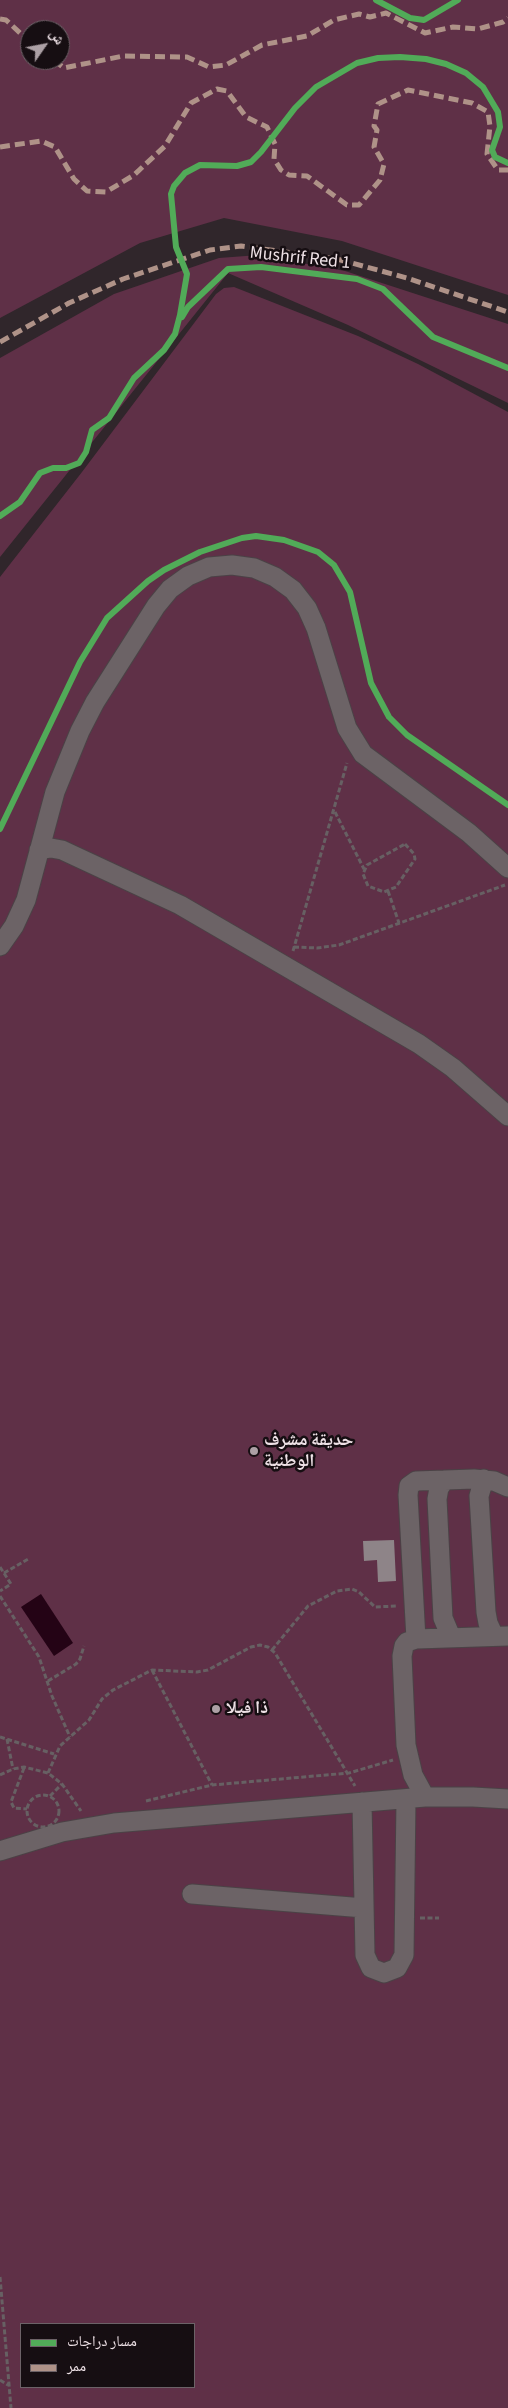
<!DOCTYPE html>
<html>
<head>
<meta charset="utf-8">
<style>
	body { margin:0 }
	#map { position:relative; width:508px; height:2408px; overflow:hidden; background:#30262b; font-family:"Source Sans 3","Noto Naskh Arabic",sans-serif }
	canvas { display:block }
	.legend { position:absolute; left:20px; top:2323px; width:175px; height:65px; box-sizing:border-box; background:#160e12; border:1px solid #6c6267; margin:0; padding:6px 9px; list-style:none; font-size:15px; color:#eee1e6 }
	.legend li { display:flex; align-items:center; gap:10px; height:25px }
	.legend b { width:25px; border:1px solid #6c6267 }
	.north { position:absolute; left:20px; top:20px; width:50px; height:50px; box-sizing:border-box; background:#160e12; border:1px solid #6c6267; border-radius:50%; rotate:57deg; font-size:14px; font-weight:700; line-height:20px; text-align:center; color:#eee1e6 }
	.north::after { content:''; display:block; margin:auto; width:18px; height:22px; background:#aca0a5; clip-path:polygon(50% 0,100% 100%,50% 72%,0 100%) }
</style>
</head>
<body>
<div id="map">
<canvas width="508" height="2408"></canvas>
<ul class="legend">
<li><b style="height:6px;background:#51ab58"></b>مسار دراجات</li>
<li><b style="height:6px;background:#af9288"></b>ممر</li>
</ul>
<div class="north">ش</div>
</div>
<script>
const context = document.querySelector('canvas').getContext('2d');
context.lineJoin = 'round';
function fillPath(path, color) {
  context.fillStyle = color;
  context.fill(path, 'evenodd');
}
function poly(rows) {
  const path = new Path2D();
  for (const r of rows) {
    if (r.length === 3) {
      path.moveTo(r[0] + r[2], r[1]);
      path.arc(r[0], r[1], r[2], 0, 2 * Math.PI);
      continue;
    }
    path.moveTo(r[0], r[1]);
    for (let i = 2; i < r.length; i += 2) path.lineTo(r[i], r[i + 1]);
  }
  return path;
}
function trace(path, color, width, dash) {
  context.strokeStyle = color;
  context.lineWidth = width;
  context.lineCap = dash ? 'butt' : 'round';
  context.setLineDash(dash || []);
  context.stroke(path);
}
function label(font, color, halo, rows, align = 'center') {
  context.font = font + ' "Source Sans 3","Noto Naskh Arabic",sans-serif';
  context.lineWidth = 5;
  context.setLineDash([]);
  context.textBaseline = 'middle';
  context.strokeStyle = halo;
  context.fillStyle = color;
  for (const [text, x, y, turn = 0] of rows) {
    context.save();
    context.translate(x, y);
    context.rotate((+turn || 0) * Math.PI / 180);
    context.textAlign = isNaN(turn) ? turn : align;
    if (halo) context.strokeText(text, 0, 0);
    context.fillText(text, 0, 0);
    context.restore();
  }
}
const green = poly([
	[0,0,508,0,508,295,342,241,224,218,140,243,0,318],
	[30,30,60,30,60,60,30,60],
	[259,255,345,271,508,324,508,403,348,325,228,273,0,557,0,358,114,294,219,258],
	[234,287,358,336,418,364,508,412,508,2408,0,2408,0,577,82,472,216,294,224,288],
	[21,2324,194,2324,194,2387,21,2387]
]);
const water = poly([
	[41,1594,73,1643,54,1656,21,1607]
]);
const building = poly([
	[394,1540,396,1581,378,1582,377,1560,364,1561,363,1541]
]);
const path = poly([
	[335,812,364,869],
	[405,844,414,854,415,859,396,887,384,892,368,886,363,874,367,865,405,844],
	[388,891,399,923],
	[294,947,317,948,339,945,505,885],
	[293,951,347,763],
	[0,1567,11,1584,0,1591],
	[4,1573,30,1558],
	[0,1596,39,1657,52,1696,70,1737],
	[272,1650,308,1606,337,1591,352,1589,359,1592,375,1607,397,1606],
	[152,1670,212,1785],
	[48,1681,76,1664,80,1659,84,1646],
	[0,1737,54,1754],
	[7,1739,13,1769],
	[24,1768,11,1802,14,1808,27,1809],
	[48,1773,60,1746,89,1720,102,1699,113,1690,152,1670,197,1672,208,1670,251,1647,260,1645,268,1647,275,1653,355,1786],
	[0,1775,13,1769,24,1767,48,1773,62,1784,81,1811],
	[43,1811,16],
	[50,1796,62,1784],
	[146,1801,212,1785,349,1773,393,1760],
	[420,1918,439,1918],
	[0,2277,11,2408],
	[0,2380,8,2385]
]);
const minor = poly([
	[39,850,51,848,62,850,180,905,419,1044,453,1068,508,1116],
	[0,946,14,926,26,900,55,792,80,731,95,702,156,606,170,589,188,576,209,567,232,565,254,568,275,577,293,590,307,608,316,628,347,728,363,754,469,833,508,868],
	[484,1479,479,1496,486,1612,488,1623,494,1636],
	[445,1480,439,1488,437,1499,443,1618,451,1637],
	[416,1639,408,1495,409,1486,416,1481,474,1479,494,1481,508,1487],
	[425,1797,413,1775,406,1745,402,1656,404,1646,407,1642,416,1639,508,1636],
	[362,1802,365,1955,371,1968,384,1973,397,1968,404,1955,406,1800],
	[0,1851,62,1832,114,1823,425,1797,473,1797,508,1799],
	[192,1894,364,1908]
]);
const quiet = poly([
	[0,19,6,20,30,42],
	[54,60,64,68,123,56,187,57,209,67,226,65,262,45,307,36,334,20,359,14,370,17,386,13,425,33,453,27,478,29,503,22,508,18],
	[0,147,41,141,55,147,74,179,87,191,106,192,134,175,165,146,191,103,217,89,227,91,246,117,267,127,275,144,274,159,281,170,289,175,307,176,347,205,359,205,380,180,384,164,374,147,377,130,374,126,378,104,408,90,472,103,488,112,490,126,487,154,498,170,508,170],
	[0,342,69,303,123,279,210,250,241,246,337,259,407,278,508,312]
]);
const cycleway = poly([
	[376,0,410,18,424,20,458,0],
	[182,317,188,307,228,269,261,267,357,279,383,289,433,337,508,368],
	[0,516,20,502,40,473,53,468,66,468,79,463,86,452,92,430,109,418,134,378,164,350,175,334,180,315,187,274,176,247,171,194,174,186,185,173,200,165,237,166,251,162,261,152,295,108,316,87,357,63,378,58,400,57,426,59,446,64,466,73,483,87,498,112,500,127,492,150,495,157,508,163],
	[0,829,80,662,107,618,148,581,164,570,200,552,242,538,256,536,284,540,318,552,334,565,350,592,371,683,389,717,407,735,508,805]
]);
const markers = [
	[254,1451,5,"#aca0a5"],
	[216,1709,5,"#aca0a5"]
];
const streetNames = [
	["Mushrif Red 1",300,259,6]
];
const poiNames = [
	["حديقة مشرف",264,1441],
	["الوطنية",264,1462],
	["ذا فيلا",226,1709]
];
fillPath(green, '#5f3047');
fillPath(water, '#240315');
fillPath(building, '#8e8488');
trace(minor, '#4b4246', 21);
trace(path, '#676063', 3, [5, 2.5]);
trace(minor, '#6c6366', 19);
trace(quiet, '#af9288', 5, [10, 5]);
trace(cycleway, '#51ab58', 6);
for (const [x, y, r, color] of markers) {
  const dot = new Path2D();
  dot.arc(x, y, r, 0, 2 * Math.PI);
  context.fillStyle = color;
  context.fill(dot);
  trace(dot, '#160e12', 2);
}
label('18px', '#eee1e6', '#160e12', streetNames);
label('bold 18px', '#eee1e6', '#160e12', poiNames, 'left');
</script>
</body>
</html>
